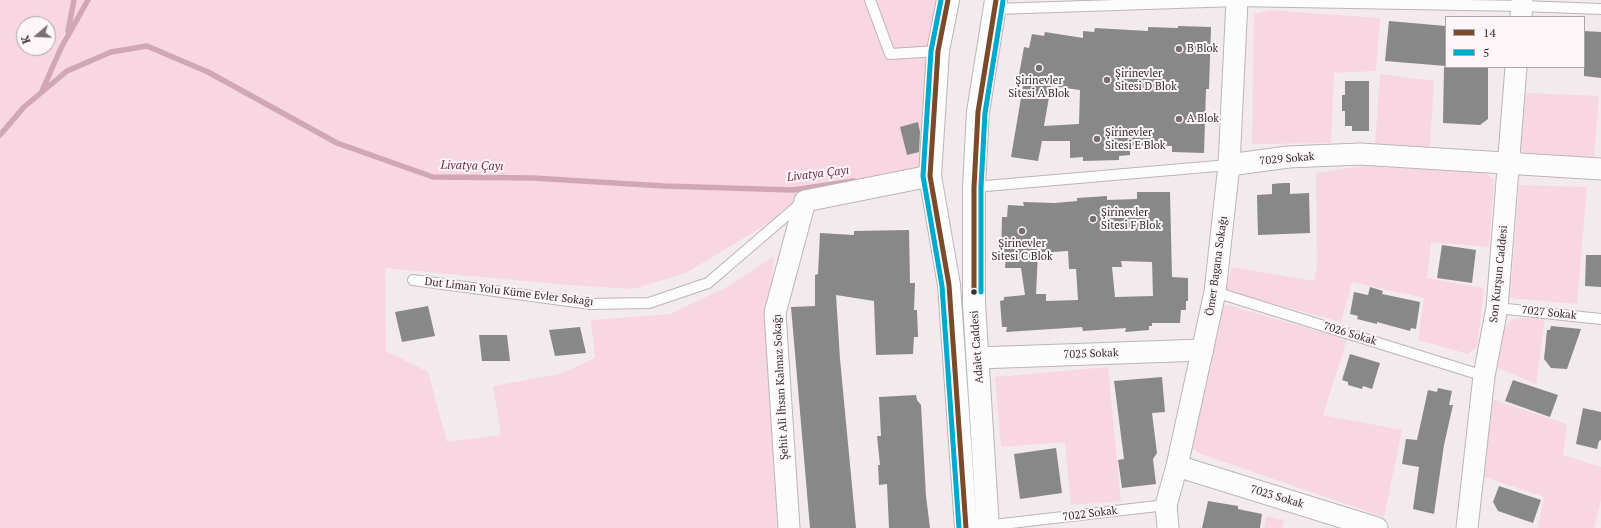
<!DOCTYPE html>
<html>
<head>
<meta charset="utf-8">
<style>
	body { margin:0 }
	#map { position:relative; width:1601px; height:528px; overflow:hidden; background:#f3eaed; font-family:"PT Serif",serif }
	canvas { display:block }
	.legend { position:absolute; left:1445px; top:16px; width:140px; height:52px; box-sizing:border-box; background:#fdf6f9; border:1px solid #aca6a8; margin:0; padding:5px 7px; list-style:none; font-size:12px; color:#332d2f }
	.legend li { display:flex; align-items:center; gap:8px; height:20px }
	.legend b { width:20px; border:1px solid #aca6a8 }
	.north { position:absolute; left:16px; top:16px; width:40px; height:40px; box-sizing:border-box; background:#fdf6f9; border:1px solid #aca6a8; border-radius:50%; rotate:251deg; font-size:11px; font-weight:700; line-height:16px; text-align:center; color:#332d2f }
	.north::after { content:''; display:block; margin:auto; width:14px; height:18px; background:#766f72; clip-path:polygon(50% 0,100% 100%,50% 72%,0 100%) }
</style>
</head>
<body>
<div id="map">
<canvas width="1601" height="528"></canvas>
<ul class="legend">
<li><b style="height:5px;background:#7a4b2a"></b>14</li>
<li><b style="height:5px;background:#00a9ce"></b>5</li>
</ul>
<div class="north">K</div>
</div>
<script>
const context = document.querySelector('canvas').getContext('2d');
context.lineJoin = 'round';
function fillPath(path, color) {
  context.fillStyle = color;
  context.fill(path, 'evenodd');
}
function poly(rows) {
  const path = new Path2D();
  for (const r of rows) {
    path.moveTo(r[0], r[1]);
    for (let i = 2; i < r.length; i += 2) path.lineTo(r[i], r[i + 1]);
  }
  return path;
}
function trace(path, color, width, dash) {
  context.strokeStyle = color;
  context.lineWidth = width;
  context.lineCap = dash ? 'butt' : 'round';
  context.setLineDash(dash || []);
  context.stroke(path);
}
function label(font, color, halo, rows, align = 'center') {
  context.font = font + ' "PT Serif",serif';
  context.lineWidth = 4;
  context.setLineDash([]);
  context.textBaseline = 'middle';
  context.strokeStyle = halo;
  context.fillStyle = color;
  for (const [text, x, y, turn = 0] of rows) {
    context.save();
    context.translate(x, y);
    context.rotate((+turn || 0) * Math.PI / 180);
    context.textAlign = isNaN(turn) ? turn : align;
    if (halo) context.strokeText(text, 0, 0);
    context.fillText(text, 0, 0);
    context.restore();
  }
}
const green = poly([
	[0,0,948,0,930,176,805,201,686,273,633,289,569,285,385,268,386,351,428,372,447,442,501,435,493,386,560,374,595,358,591,320,670,314,727,287,774,256,768,324,777,528,0,528],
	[24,24,48,24,48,48,24,48],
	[1270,10,1380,18,1376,71,1334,73,1331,143,1252,144,1254,14],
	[1380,74,1434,81,1430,147,1375,144],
	[1526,93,1599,96,1594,157,1526,158,1519,144],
	[1363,166,1484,172,1494,180,1489,247,1431,242,1427,278,1484,288,1477,347,1468,354,1418,340,1424,298,1352,282,1341,322,1230,292,1225,287,1232,267,1314,281,1317,266,1316,173],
	[1519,185,1587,187,1577,304,1510,298],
	[1227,305,1347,339,1323,415,1402,430,1384,517,1201,454,1190,447,1219,310],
	[1516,318,1545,319,1536,384,1496,367,1504,329,1510,321],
	[1108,367,1121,501,1071,505,1065,442,1001,447,995,377],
	[1491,399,1567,424,1563,455,1601,467,1601,500,1594,528,1538,528,1544,497,1481,476],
	[1266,516,1284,520,1282,528,1264,528]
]);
const stream = poly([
	[68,31,74,0],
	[42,91,61,48,88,0],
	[0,135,24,107,67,71,111,52,147,46,208,72,337,143,433,177,533,178,664,186,793,190,854,181]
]);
const building = poly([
	[1389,21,1446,26,1446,66,1385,61],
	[1178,26,1211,27,1209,89,1206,89,1204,153,1172,152,1172,146,1130,145,1130,155,1119,156,1119,160,1083,161,1083,157,1070,158,1070,141,1042,141,1038,161,1011,157,1023,86,1017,86,1024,47,1029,48,1032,34,1044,36,1045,32,1083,38,1083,31,1094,32,1095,28,1148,31,1148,27,1178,28],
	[1051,86,1080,90,1079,124,1044,126],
	[1584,31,1601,32,1601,78,1584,76],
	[1444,67,1488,67,1488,119,1480,125,1443,123],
	[1345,81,1369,81,1369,131,1352,131,1352,126,1345,126,1345,111,1342,111,1342,95,1345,95],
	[918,122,920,132,919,152,907,155,900,127],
	[1283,183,1290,183,1290,194,1309,193,1310,233,1258,235,1257,195,1272,194,1272,184],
	[1137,192,1170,192,1172,277,1188,278,1188,301,1186,301,1186,310,1181,310,1180,323,1152,323,1152,326,1149,326,1149,330,1125,332,1126,328,1083,331,1082,327,1006,332,1007,327,1002,327,1000,301,1004,300,1004,297,1025,295,1021,268,1005,268,1006,256,1001,255,1002,217,1007,217,1008,205,1024,206,1023,202,1055,203,1077,201,1077,198,1107,196,1107,200,1137,199],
	[1068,251,1069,269,1076,269,1078,300,1046,301,1046,294,1036,294,1038,253],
	[1121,261,1152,262,1153,296,1115,297,1112,267,1122,267],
	[909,230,910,283,915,283,914,310,917,310,918,337,914,337,913,354,876,355,874,301,836,295,840,359,856,528,810,528,791,307,815,306,815,275,818,274,820,233,854,235,854,231],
	[1442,245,1476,250,1472,283,1437,278],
	[1586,255,1601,255,1601,287,1585,286],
	[1370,287,1383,291,1382,294,1420,302,1416,329,1411,328,1410,331,1377,322,1377,324,1357,319,1358,316,1350,314,1354,292,1368,295],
	[428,306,435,336,402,342,395,312],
	[1551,326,1581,329,1567,369,1551,368,1544,359,1547,330,1550,330],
	[580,327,586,353,555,356,549,330],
	[479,335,507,335,510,361,482,361],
	[1350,354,1380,363,1372,389,1363,386,1362,389,1348,385,1348,382,1342,380],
	[1162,377,1165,412,1152,413,1157,453,1153,459,1156,484,1122,488,1118,460,1124,459,1114,381],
	[1513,380,1558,395,1550,417,1505,401],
	[1438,388,1452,391,1449,405,1453,405,1444,445,1434,514,1413,509,1419,467,1402,464,1406,439,1417,440,1428,390,1437,392],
	[916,395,917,400,921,405,926,496,930,528,889,528,887,484,879,485,878,465,880,465,877,436,881,436,879,397],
	[1583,408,1601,412,1601,440,1599,441,1597,449,1576,444],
	[1056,448,1062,493,1020,499,1014,454],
	[1499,486,1541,500,1533,523,1498,511,1493,502],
	[1208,501,1238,506,1238,509,1262,514,1260,528,1202,528]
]);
const lane = poly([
	[870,0,890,54,938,51],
	[995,9,1237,1,1522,6,1601,9],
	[974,187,1229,165],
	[413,280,591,304,649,303,708,283,800,204],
	[1215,292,1484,376],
	[1497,308,1601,319],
	[985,526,1166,505]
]);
const street = poly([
	[1521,17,1522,0],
	[1229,165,1288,157,1360,154,1601,169],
	[978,358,1203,350],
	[1177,466,1377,528],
	[789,528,775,313,805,201,930,176],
	[1168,528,1166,505,1177,466,1215,292,1229,165,1237,0],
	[1467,528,1484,376,1497,308,1516,67]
]);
const secondary = poly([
	[948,0,938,51,930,176,949,285,966,528],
	[988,528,974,303,974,187,978,112,996,0]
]);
const bus1 = poly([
	[948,0,938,51,930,176,949,285,966,528],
	[974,292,974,187,978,112,996,0]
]);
const bus2 = poly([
	[941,0,931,51,923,176,942,286,959,528],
	[981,292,981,187,985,113,1003,1]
]);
const markers = [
	[1179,49,4,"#766f72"],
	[1039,68,4,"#766f72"],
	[1107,80,4,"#766f72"],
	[1179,119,4,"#766f72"],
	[1097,139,4,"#766f72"],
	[1093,219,4,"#766f72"],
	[1022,231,4,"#766f72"],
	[974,292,3.5,"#332d2f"]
];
const poiNames = [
	["B Blok",1187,49],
	["Şirinevler",1115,74],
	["Sitesi D Blok",1115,87],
	["Şirinevler",1039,81,"center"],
	["Sitesi A Blok",1039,94,"center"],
	["A Blok",1187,119],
	["Şirinevler",1105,133],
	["Sitesi E Blok",1105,146],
	["Şirinevler",1101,213],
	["Sitesi F Blok",1101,226],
	["Şirinevler",1022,244,"center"],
	["Sitesi C Blok",1022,257,"center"]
];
const streetNames = [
	["7029 Sokak",1287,159,-5],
	["Ömer Bagana Sokağı",1217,266,-82],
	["Son Kurşun Caddesi",1499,274,-84],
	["Dut Liman Yolu Küme Evler Sokağı",509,292,7],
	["7027 Sokak",1549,313,6],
	["7026 Sokak",1350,334,17],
	["Adalet Caddesi",977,347,-94],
	["7025 Sokak",1091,354,-2],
	["Şehit Ali İhsan Kalmaz Sokağı",781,387,-93],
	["7023 Sokak",1277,497,17],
	["7022 Sokak",1090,514,-7]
];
const waterNames = [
	["Livatya Çayı",472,166,1],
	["Livatya Çayı",818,174,-7]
];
fillPath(green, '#f8d7e3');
trace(stream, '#d1a7b6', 5.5);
fillPath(building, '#898889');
trace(lane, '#bbb5b7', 12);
trace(street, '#bbb5b7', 23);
trace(secondary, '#bbb5b7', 24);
trace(lane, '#fdfcfc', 10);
trace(street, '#fdfcfc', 21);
trace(secondary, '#fdfcfc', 22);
trace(bus1, '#7a4b2a', 5);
trace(bus2, '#00a9ce', 5);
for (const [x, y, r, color] of markers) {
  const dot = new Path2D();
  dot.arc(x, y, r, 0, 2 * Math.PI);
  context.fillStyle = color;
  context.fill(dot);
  trace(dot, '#fdf6f9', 1.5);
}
label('11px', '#332d2f', '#fdf6f9', poiNames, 'left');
label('11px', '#332d2f', '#fdf6f9', streetNames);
label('italic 12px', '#6f2b4a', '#fdf6f9', waterNames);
</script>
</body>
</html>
